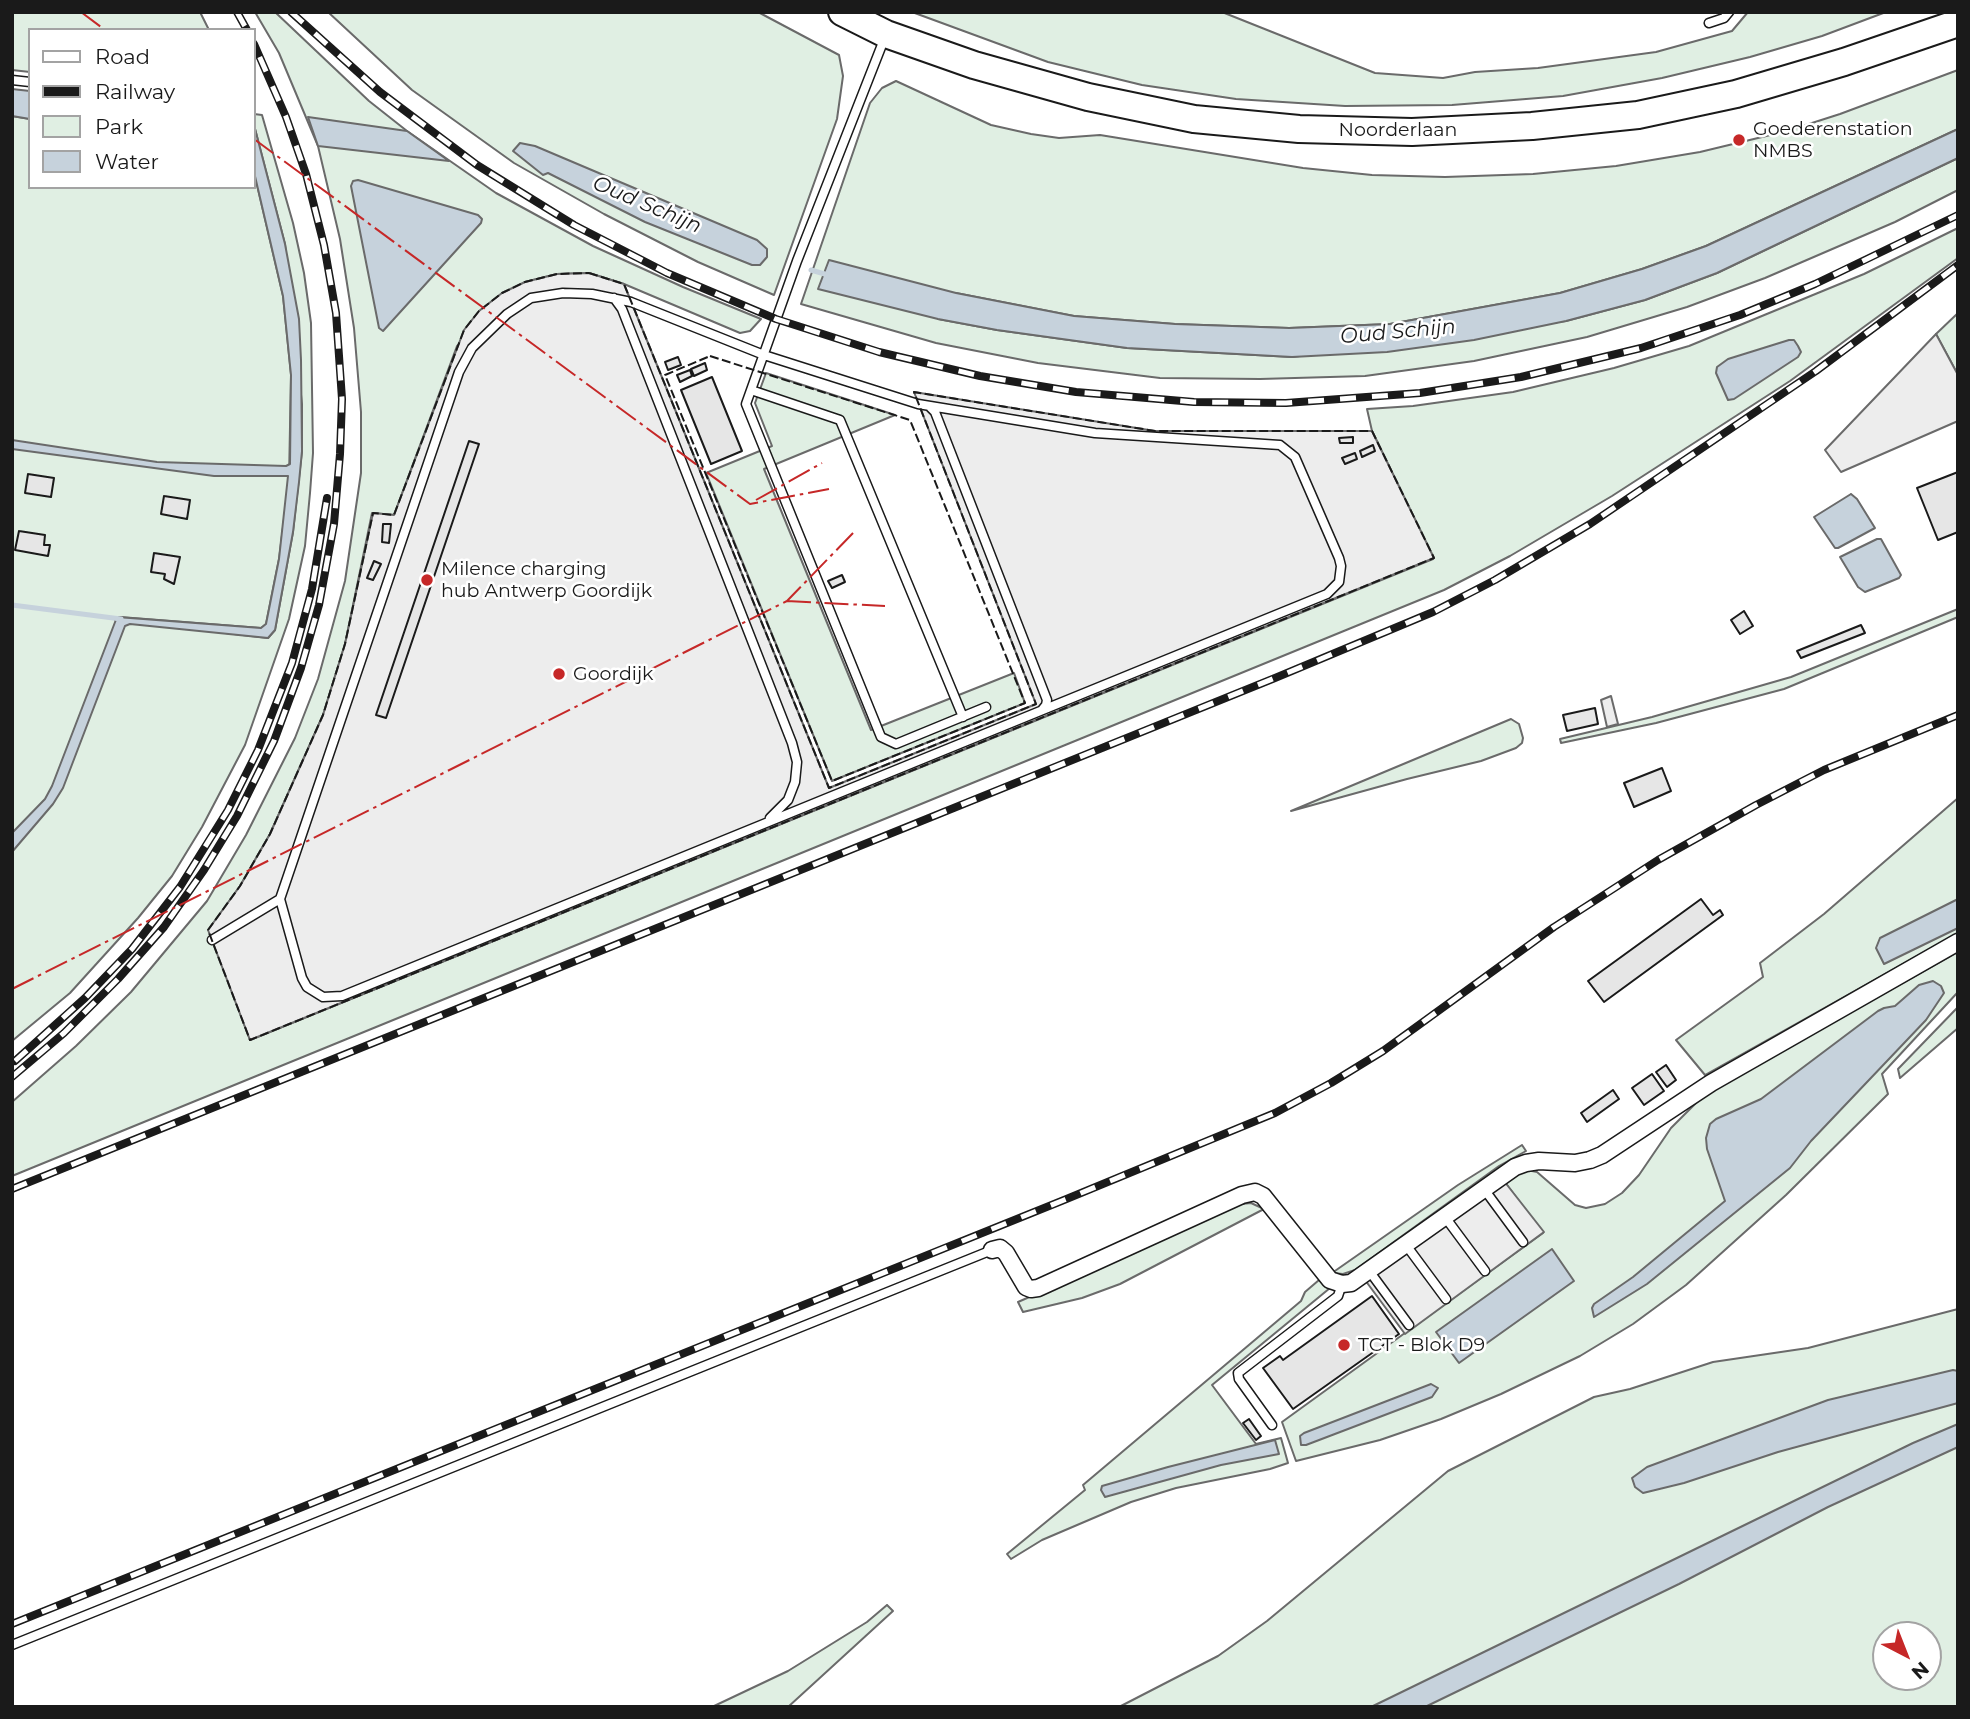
<!DOCTYPE html>
<html>
<head>
<meta charset="utf-8">
<style>
	body { margin:0 }
	#map { position:relative; width:1970px; height:1719px; overflow:hidden; background:#fff; font-family:Montserrat,sans-serif }
	canvas { display:block }
	.frame { position:absolute; inset:0; border:14px solid #1a1a1a; pointer-events:none }
	.legend { position:absolute; left:28px; top:28px; width:228px; height:161px; box-sizing:border-box; background:#fff; border:2px solid #a3a3a3; margin:0; padding:9px 12px; list-style:none; font-size:21px; color:#1a1a1a }
	.legend li { display:flex; align-items:center; gap:14px; height:35px }
	.legend b { width:35px; border:2px solid #a3a3a3 }
	.north { position:absolute; left:1872px; top:1621px; width:70px; height:70px; box-sizing:border-box; background:#fff; border:2px solid #a3a3a3; border-radius:50%; rotate:138deg; font-size:19px; font-weight:700; line-height:28px; text-align:center; color:#1a1a1a }
	.north::after { content:''; display:block; margin:auto; width:24px; height:32px; background:#c62828; clip-path:polygon(50% 0,100% 100%,50% 72%,0 100%) }
</style>
</head>
<body>
<div id="map">
<canvas width="1970" height="1719"></canvas>
<div class="frame"></div>
<ul class="legend">
<li><b style="height:9px;background:#fff"></b>Road</li>
<li><b style="height:9px;background:#1a1a1a"></b>Railway</li>
<li><b style="height:19px;background:#e0efe3"></b>Park</li>
<li><b style="height:19px;background:#c6d2dc"></b>Water</li>
</ul>
<div class="north">N</div>
</div>
<script>
const context = document.querySelector('canvas').getContext('2d');
context.lineJoin = 'round';
function fillPath(path, color) {
  context.fillStyle = color;
  context.fill(path, 'evenodd');
}
function poly(rows) {
  const path = new Path2D();
  for (const r of rows) {
    path.moveTo(r[0], r[1]);
    for (let i = 2; i < r.length; i += 2) path.lineTo(r[i], r[i + 1]);
  }
  return path;
}
function trace(path, color, width, dash) {
  context.strokeStyle = color;
  context.lineWidth = width;
  context.lineCap = dash ? 'butt' : 'round';
  context.setLineDash(dash || []);
  context.stroke(path);
}
function label(font, color, halo, rows, align = 'center') {
  context.font = font + ' Montserrat,sans-serif';
  context.lineWidth = 5;
  context.setLineDash([]);
  context.textBaseline = 'middle';
  context.strokeStyle = halo;
  context.fillStyle = color;
  for (const [text, x, y, turn = 0] of rows) {
    context.save();
    context.translate(x, y);
    context.rotate((+turn || 0) * Math.PI / 180);
    context.textAlign = isNaN(turn) ? turn : align;
    if (halo) context.strokeText(text, 0, 0);
    context.fillText(text, 0, 0);
    context.restore();
  }
}
const green = poly([
	[12,12,200,12,209,30,30,30,30,72,12,70,12,12],
	[255,12,275,12,369,101,407,131,496,193,593,246,683,287,761,319,750,331,740,333,624,284,589,273,557,274,525,282,457,346,394,515,372,513,345,644,323,715,270,834,240,886,209,930,250,1040,1433,559,1372,431,1367,409,1413,406,1513,392,1614,368,1689,346,1864,274,1958,228,1958,258,1790,381,1612,496,1510,556,1444,590,12,1176,12,1102,76,1046,131,992,207,901,246,835,295,738,318,679,345,581,361,473,361,412,354,328,340,239,318,146,279,53,255,12],
	[328,12,758,12,839,55,843,76,837,119,774,295,698,262,604,214,514,163,412,90,328,12],
	[912,12,1222,12,1375,73,1443,78,1475,72,1538,68,1656,52,1732,31,1748,12,1886,12,1822,36,1750,57,1662,78,1563,96,1452,105,1345,106,1236,99,1142,85,1048,62,912,12],
	[1958,70,1958,129,1706,246,1642,269,1560,293,1390,324,1289,328,1175,324,1074,316,956,293,938,319,997,330,1127,348,1292,357,1566,321,1645,300,1717,273,1958,158,1958,190,1895,222,1765,278,1687,307,1587,337,1474,361,1365,376,1260,379,1160,378,1038,363,936,343,801,304,870,103,882,88,896,81,991,125,1031,134,1059,138,1100,135,1303,168,1372,175,1445,177,1533,174,1616,166,1700,152,1787,131,1840,114,1958,70],
	[254,114,262,115,293,223,304,273,311,323,313,453,310,493,305,546,289,619,245,745,202,827,172,876,138,918,70,993,12,1041,12,116,30,119,30,187,254,187,254,172,283,296,291,375,289,479,279,559,266,624,261,628,120,617,115,620,268,638,275,630,293,532,302,451,302,404,285,244,254,125,254,114],
	[1958,313,1958,375,1936,334,1958,313],
	[766,373,895,415,764,469,871,730,1014,673,1025,703,832,781,706,473,772,446,755,403,766,373],
	[1958,609,1958,617,1784,689,1656,723,1561,743,1560,739,1652,717,1791,677,1958,609],
	[1511,719,1519,724,1523,738,1522,743,1516,748,1481,761,1407,779,1291,811,1511,719],
	[1958,798,1958,933,1705,1075,1676,1040,1763,977,1760,963,1824,914,1958,798],
	[1958,952,1958,992,1882,1074,1888,1094,1786,1195,1686,1285,1633,1324,1580,1356,1501,1394,1441,1419,1380,1440,1296,1461,1282,1422,1543,1233,1504,1181,1527,1170,1537,1172,1575,1205,1586,1208,1605,1204,1622,1193,1639,1175,1671,1128,1705,1094,1958,952],
	[1958,1007,1958,1028,1900,1078,1898,1069,1958,1007],
	[1522,1145,1526,1151,1499,1166,1355,1270,1343,1274,1332,1273,1458,1185,1522,1145],
	[1251,1203,1264,1209,1120,1284,1082,1298,1023,1312,1018,1302,1241,1204,1251,1203],
	[1319,1280,1330,1288,1212,1385,1256,1444,1281,1438,1288,1463,1270,1469,1176,1488,1131,1502,1042,1540,1011,1559,1007,1554,1085,1490,1083,1485,1301,1301,1305,1292,1319,1280],
	[1958,1309,1958,1707,1119,1707,1218,1656,1267,1621,1448,1471,1594,1397,1630,1389,1713,1362,1808,1348,1958,1309],
	[1886,1635,1928,1635,1928,1677,1886,1677,1886,1635],
	[887,1605,893,1611,788,1707,712,1707,788,1671,867,1622,887,1605]
]);
const parking = poly([
	[589,273,624,284,829,788,1036,704,914,392,1155,431,1372,431,1434,558,250,1040,208,930,240,886,270,834,323,715,345,644,373,513,394,515,464,330,479,311,502,293,525,282,557,274,589,273],
	[1936,334,1958,375,1958,421,1841,472,1825,450,1936,334],
	[1611,696,1618,724,1607,727,1601,700,1611,696],
	[1504,1181,1544,1232,1405,1334,1365,1280,1504,1181]
]);
const water = poly([
	[12,89,30,91,30,119,12,116,12,89],
	[308,117,407,131,449,161,318,146,308,117],
	[254,125,285,244,299,319,301,360,302,451,299,482,293,532,275,630,268,638,130,624,125,626,63,788,53,804,12,852,12,833,45,799,52,786,117,617,261,628,266,624,279,559,288,476,214,476,12,449,12,440,157,462,286,466,290,464,291,375,283,296,254,172,254,125],
	[1958,129,1958,158,1717,273,1645,300,1566,321,1474,340,1387,352,1292,357,1127,348,997,330,938,319,818,289,829,260,956,293,1074,316,1175,324,1289,328,1390,324,1560,293,1642,269,1706,246,1958,129],
	[520,143,535,146,757,240,767,249,767,257,760,265,752,265,645,222,548,173,543,175,513,151,520,143],
	[358,180,478,215,482,219,481,223,383,331,379,328,351,186,353,181,358,180],
	[1789,340,1794,340,1798,346,1801,352,1798,357,1734,399,1728,400,1716,373,1717,367,1728,359,1789,340],
	[1851,494,1857,499,1875,528,1838,548,1835,548,1814,517,1851,494],
	[1877,539,1881,539,1901,575,1899,578,1865,592,1858,587,1840,557,1877,539],
	[1958,899,1958,928,1884,964,1876,948,1880,938,1958,899],
	[1933,981,1941,986,1944,993,1926,1020,1811,1141,1790,1168,1647,1284,1594,1317,1592,1308,1594,1304,1633,1277,1725,1201,1707,1149,1706,1138,1710,1124,1716,1119,1761,1099,1878,1011,1884,1008,1895,1006,1919,985,1933,981],
	[1552,1249,1574,1281,1459,1363,1436,1332,1552,1249],
	[1953,1370,1958,1371,1958,1403,1778,1452,1684,1483,1643,1493,1635,1487,1632,1478,1647,1467,1828,1400,1953,1370],
	[1431,1384,1438,1388,1432,1397,1306,1445,1301,1445,1300,1436,1304,1433,1431,1384],
	[1958,1424,1958,1447,1828,1507,1679,1584,1425,1707,1371,1707,1913,1443,1958,1424],
	[1275,1440,1279,1454,1221,1465,1105,1497,1101,1490,1102,1486,1168,1467,1275,1440]
]);
const stream = poly([
	[811,270,828,275],
	[12,605,121,619]
]);
const building = poly([
	[678,357,681,365,668,370,665,362,678,357],
	[705,363,707,370,694,376,691,369,705,363],
	[690,370,692,376,680,382,677,375,690,370],
	[712,377,742,451,711,464,681,390,712,377],
	[1353,437,1353,443,1340,443,1339,438,1353,437],
	[469,441,479,444,386,718,376,715,469,441],
	[1373,445,1375,451,1362,457,1360,451,1373,445],
	[1355,453,1357,459,1345,464,1342,458,1355,453],
	[1958,472,1958,532,1938,540,1917,488,1958,472],
	[28,474,54,478,51,497,25,493,28,474],
	[164,496,190,500,187,519,161,514,164,496],
	[383,524,391,524,389,543,382,542,383,524],
	[19,531,45,535,44,545,50,545,48,556,15,550,19,531],
	[154,553,180,557,174,584,164,579,165,574,151,572,154,553],
	[374,561,381,564,373,580,367,578,374,561],
	[842,575,845,582,832,588,828,581,842,575],
	[1744,611,1753,626,1740,634,1731,620,1744,611],
	[1861,625,1865,633,1801,658,1797,651,1861,625],
	[1595,708,1598,724,1567,731,1563,715,1595,708],
	[1662,768,1671,791,1634,807,1624,783,1662,768],
	[1701,899,1713,915,1720,910,1723,915,1604,1002,1588,981,1701,899],
	[1666,1065,1676,1080,1667,1087,1656,1072,1666,1065],
	[1652,1074,1664,1091,1644,1105,1632,1088,1652,1074],
	[1613,1090,1619,1099,1587,1122,1581,1113,1613,1090],
	[1372,1296,1399,1334,1293,1409,1263,1368,1280,1356,1283,1360,1372,1296],
	[1249,1419,1261,1436,1256,1440,1243,1423,1249,1419]
]);
const service = poly([
	[1709,23,1724,18,1729,12],
	[885,37,797,261,746,404,881,737,896,744,986,707],
	[12,80,30,82],
	[563,293,592,294,631,302,764,355,918,404,1095,433,1280,445,1295,457,1339,558,1341,566,1339,582,1327,594,342,996,323,997,307,987,302,978,280,899,459,372,472,348,507,314,531,298,563,293],
	[614,298,622,309,792,743,797,762,795,782,788,800,770,818],
	[751,390,840,420,963,717],
	[929,406,935,412,1047,700,1046,705,1042,710],
	[212,940,280,899],
	[1484,1189,1523,1242],
	[1445,1217,1485,1271],
	[1406,1245,1446,1299],
	[1370,1272,1409,1325],
	[1272,1425,1239,1379,1238,1373,1338,1296,1342,1284],
	[12,1645,992,1250]
]);
const minor = poly([
	[992,1250,1000,1248,1006,1253,1026,1287,1031,1289,1038,1288,1242,1195,1255,1192,1263,1196,1330,1280,1342,1284,1351,1283,1515,1167,1526,1163,1539,1161,1575,1163,1590,1160,1602,1155,1711,1083,1958,942]
]);
const primary = poly([
	[842,12,886,34,974,65,1088,97,1194,119,1299,129,1412,132,1532,126,1638,115,1736,94,1844,62,1958,23]
]);
const rail = poly([
	[237,12,247,30],
	[291,12,380,92,477,165,574,225,667,273,776,319,879,352,980,376,1076,392,1194,402,1286,403,1420,393,1521,377,1641,348,1740,315,1815,284,1958,215],
	[15,1061,85,998,132,949,180,887,228,810,258,750,292,663,312,589,327,498],
	[12,1077,64,1033,118,979,164,927,204,870,237,816,274,741,301,668,319,605,334,524,340,454,342,399,336,313,324,245,306,174,286,117,254,44],
	[12,1189,1275,678,1433,612,1495,580,1590,524,1816,371,1958,265],
	[12,1624,1064,1200,1275,1113,1331,1083,1383,1051,1554,927,1658,860,1756,805,1824,770,1958,715]
]);
const fence = poly([
	[589,273,624,284,829,788,1036,704,914,392,1155,431,1372,431,1434,558,250,1040,208,930,240,886,270,834,323,715,345,644,373,513,394,515,464,330,479,311,502,293,525,282,557,274,589,273],
	[710,356,910,420,1025,703,832,781,665,375,710,356]
]);
const power = poly([
	[81,12,105,30],
	[254,139,750,504,829,489],
	[756,500,822,463],
	[787,601,885,606],
	[12,989,787,601,854,532]
]);
const markers = [
	[1739,140,7,"#c62828"],
	[427,580,7,"#c62828"],
	[559,674,7,"#c62828"],
	[1344,1345,7,"#c62828"]
];
const poiNames = [
	["Goederenstation",1753,129],
	["NMBS",1753,151],
	["Milence charging",441,569],
	["hub Antwerp Goordijk",441,591],
	["Goordijk",573,674],
	["TCT - Blok D9",1358,1345]
];
const streetNames = [
	["Noorderlaan",1398,130]
];
const waterNames = [
	["Oud Schijn",647,205,23],
	["Oud Schijn",1398,332,-5]
];
fillPath(green, '#e0efe3');
trace(green, '#6a6a6a', 2);
fillPath(parking, '#ededed');
trace(parking, '#6a6a6a', 2);
fillPath(water, '#c6d2dc');
trace(water, '#6a6a6a', 2);
trace(stream, '#c6d2dc', 5);
fillPath(building, '#e6e6e6');
trace(building, '#1a1a1a', 2);
trace(service, '#1a1a1a', 11);
trace(minor, '#1a1a1a', 19);
trace(primary, '#1a1a1a', 30);
trace(service, '#fff', 8);
trace(minor, '#fff', 16);
trace(primary, '#fff', 26);
trace(rail, '#1a1a1a', 8);
trace(rail, '#fff', 5, [16]);
trace(fence, '#1a1a1a', 2, [9, 3.5]);
trace(power, '#c62828', 2, [24, 5, 3.5, 5]);
for (const [x, y, r, color] of markers) {
  const dot = new Path2D();
  dot.arc(x, y, r, 0, 2 * Math.PI);
  context.fillStyle = color;
  context.fill(dot);
  trace(dot, '#fff', 2.5);
}
label('19px', '#1a1a1a', '#fff', poiNames, 'left');
label('19px', '#1a1a1a', '#fff', streetNames);
label('italic 21px', '#1a1a1a', '#fff', waterNames);
</script>
</body>
</html>
